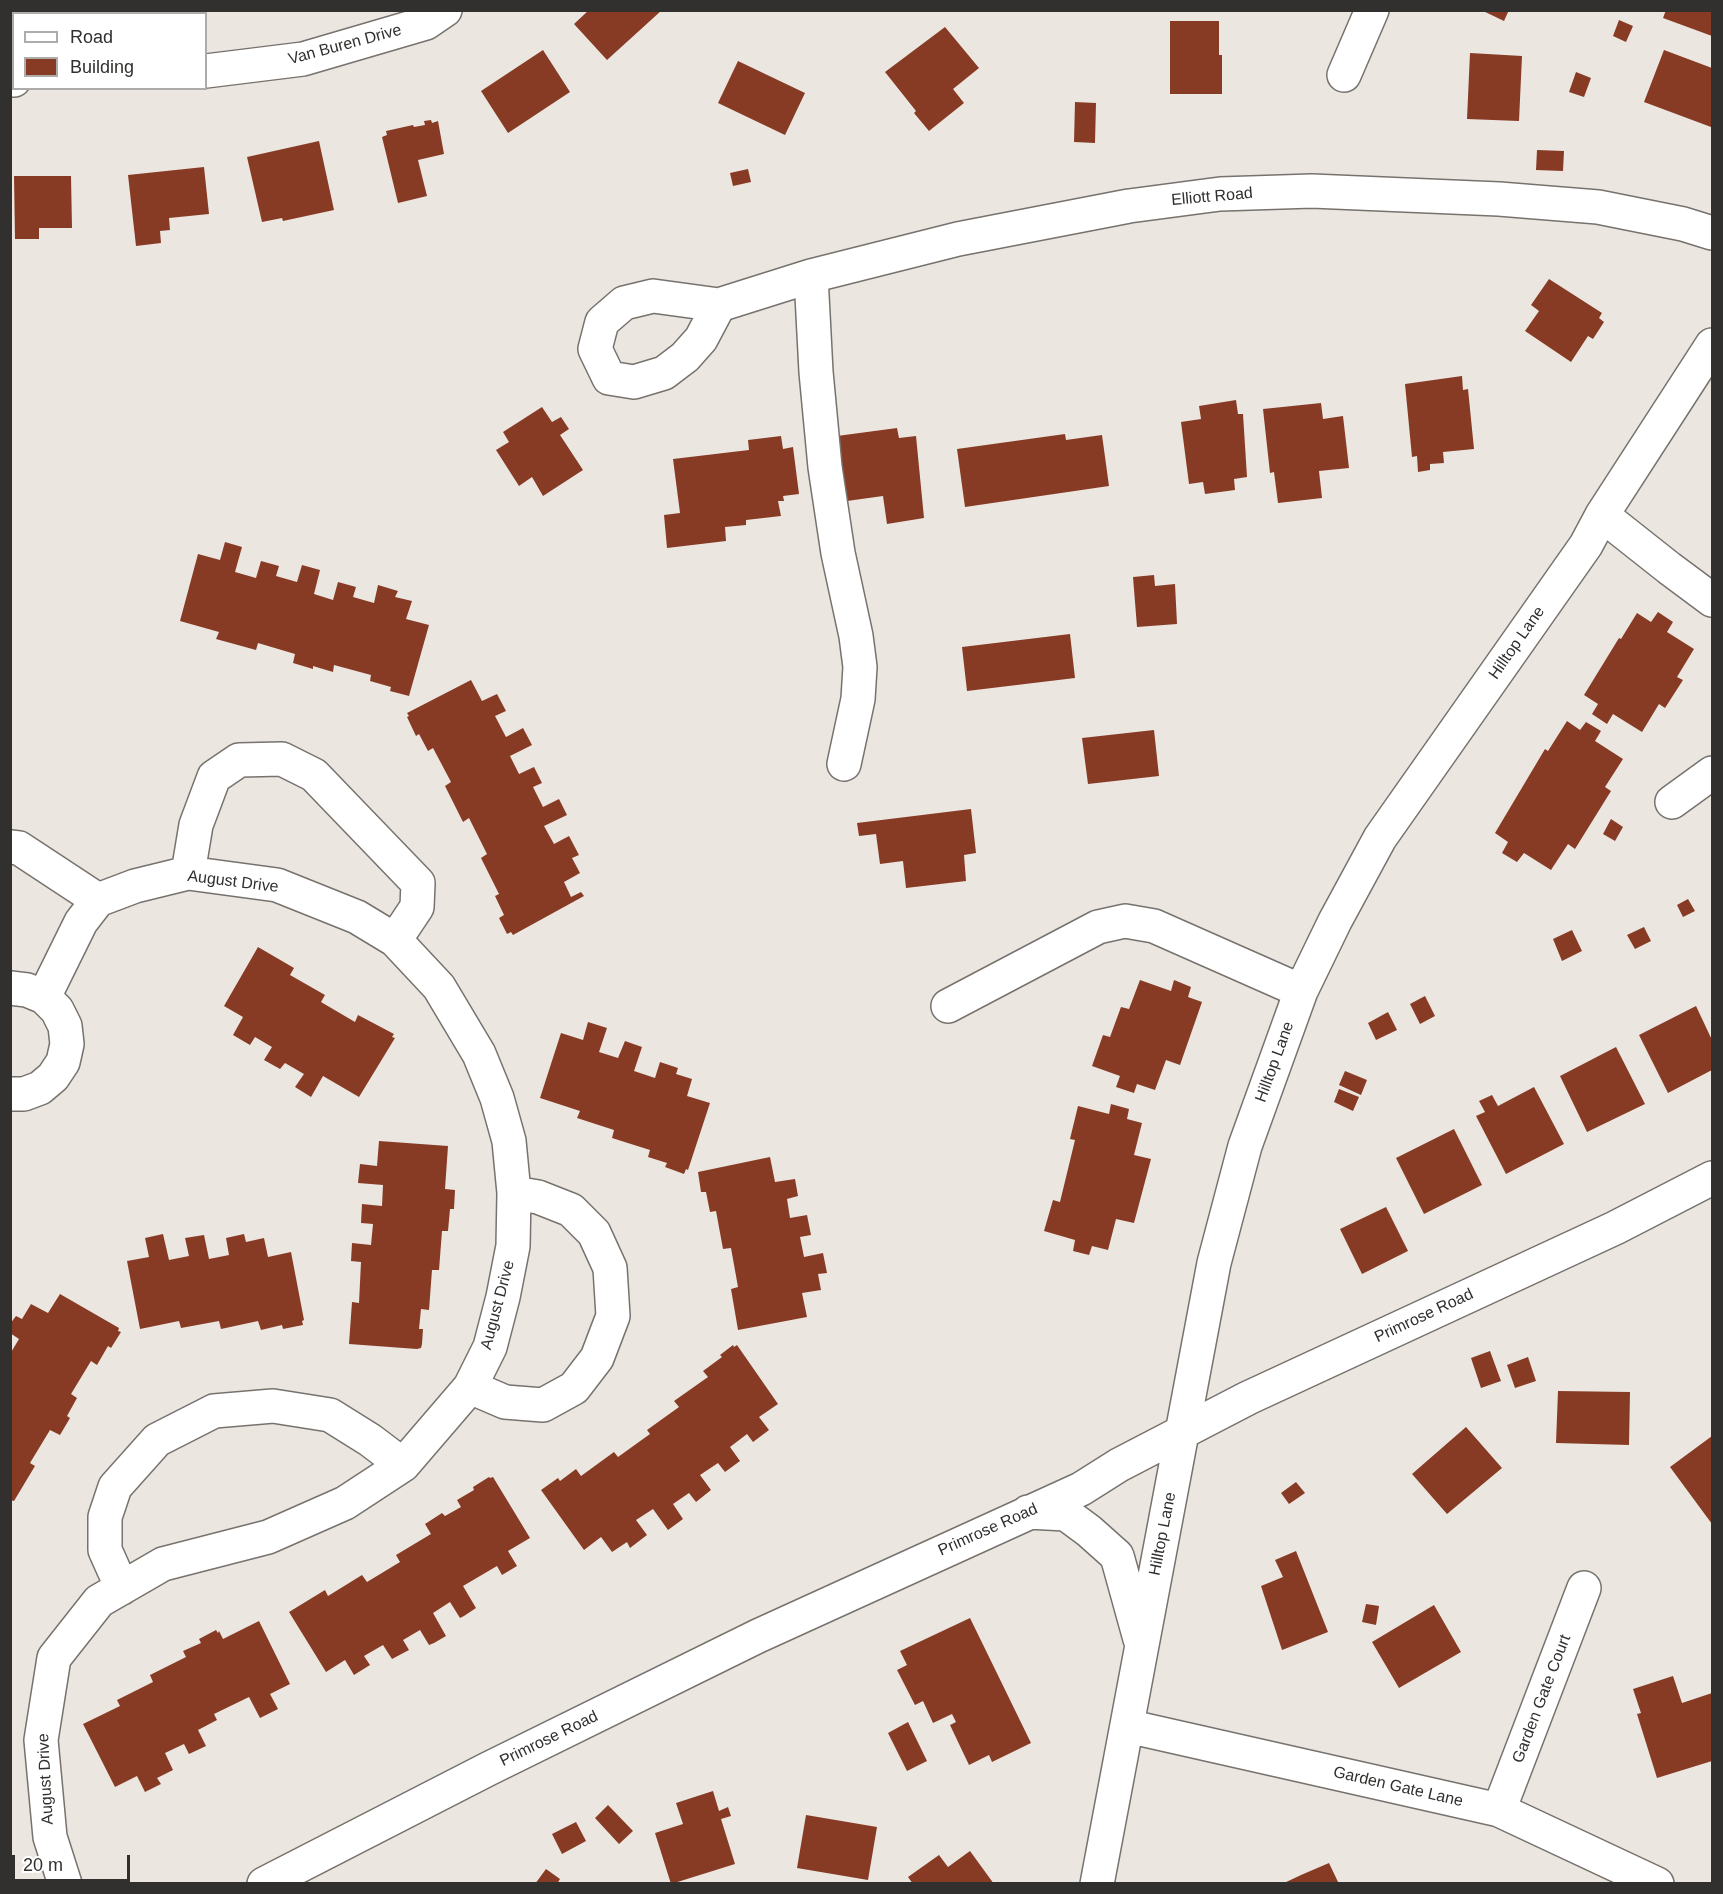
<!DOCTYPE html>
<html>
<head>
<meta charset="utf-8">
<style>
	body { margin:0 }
	#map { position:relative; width:1723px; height:1894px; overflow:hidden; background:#ece6e0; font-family:Helvetica,sans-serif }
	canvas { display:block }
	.frame { position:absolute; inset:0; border:12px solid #32302e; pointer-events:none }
	.legend { position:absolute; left:12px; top:12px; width:195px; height:78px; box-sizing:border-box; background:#fff; border:2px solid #adacab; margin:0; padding:8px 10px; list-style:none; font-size:18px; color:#32302e }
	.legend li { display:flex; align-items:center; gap:12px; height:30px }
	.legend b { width:30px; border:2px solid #adacab }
	.scale { position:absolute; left:12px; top:1855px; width:118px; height:27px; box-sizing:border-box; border:3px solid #32302e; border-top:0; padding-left:8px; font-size:18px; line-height:21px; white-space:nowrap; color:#32302e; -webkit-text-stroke:4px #fff; paint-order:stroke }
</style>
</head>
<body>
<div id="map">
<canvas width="1723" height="1894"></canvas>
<div class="frame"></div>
<ul class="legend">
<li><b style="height:8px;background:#fff"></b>Road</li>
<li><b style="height:16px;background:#873b25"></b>Building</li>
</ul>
<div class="scale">20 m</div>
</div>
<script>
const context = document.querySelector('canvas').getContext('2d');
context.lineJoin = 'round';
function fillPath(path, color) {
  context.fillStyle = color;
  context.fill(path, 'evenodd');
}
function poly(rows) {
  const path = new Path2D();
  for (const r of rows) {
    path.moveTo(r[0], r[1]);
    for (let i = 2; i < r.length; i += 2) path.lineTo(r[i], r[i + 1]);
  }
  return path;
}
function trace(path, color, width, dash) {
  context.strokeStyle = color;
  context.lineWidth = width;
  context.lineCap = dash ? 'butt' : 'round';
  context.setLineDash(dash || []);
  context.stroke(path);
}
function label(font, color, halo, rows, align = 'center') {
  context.font = font + ' Helvetica,sans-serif';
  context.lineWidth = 6;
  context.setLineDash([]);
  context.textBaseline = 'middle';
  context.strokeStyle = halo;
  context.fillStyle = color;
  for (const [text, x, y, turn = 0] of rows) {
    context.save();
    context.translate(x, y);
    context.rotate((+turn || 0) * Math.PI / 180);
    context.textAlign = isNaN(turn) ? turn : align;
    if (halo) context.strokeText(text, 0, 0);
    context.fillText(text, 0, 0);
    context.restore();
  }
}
const building = poly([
	[589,10,662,10,607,60,574,24],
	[1481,10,1509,10,1504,21],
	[1666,10,1712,10,1712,36,1663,18],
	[1619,20,1633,26,1626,42,1613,36],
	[1170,21,1219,21,1219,55,1222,55,1222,94,1170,94],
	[945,27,979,68,953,89,964,103,929,131,914,113,916,111,885,72],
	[543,50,570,92,508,133,481,91],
	[1664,50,1712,68,1712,121,1711,127,1644,102],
	[1470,53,1522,56,1519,121,1467,119],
	[738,61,805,93,785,135,718,103],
	[1576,72,1591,78,1584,97,1569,92],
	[1075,102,1096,103,1095,143,1074,142],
	[431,120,432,123,438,121,444,154,418,160,427,196,398,203,382,137,387,135,386,131,413,125,414,127,425,125,424,121],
	[319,141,334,210,283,221,282,218,262,222,247,157],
	[1537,150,1564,151,1563,171,1536,170],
	[204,167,209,214,169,218,170,230,160,231,161,243,136,246,128,175],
	[748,169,751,182,733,186,730,173],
	[14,176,71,176,72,228,39,228,39,239,15,239],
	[1549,279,1602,313,1599,318,1604,322,1593,339,1588,336,1571,362,1525,331,1539,311,1531,305],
	[1462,376,1463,390,1468,389,1474,449,1443,452,1444,463,1430,464,1430,470,1418,472,1417,456,1412,457,1405,384],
	[1236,400,1238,414,1243,414,1247,477,1234,479,1235,490,1205,494,1203,482,1189,484,1181,422,1201,419,1199,406],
	[1321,403,1323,419,1343,416,1349,468,1319,471,1322,498,1278,503,1274,472,1270,473,1263,409],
	[542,407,552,422,561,417,569,429,560,435,583,470,543,496,532,477,519,486,496,450,509,442,503,432],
	[897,428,899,438,916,436,924,518,887,524,883,496,847,501,837,436],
	[1065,434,1066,440,1102,435,1109,486,965,507,957,449],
	[781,436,783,449,793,447,799,494,783,496,784,501,778,501,781,516,746,520,746,525,725,527,726,541,667,548,664,515,680,513,673,459,749,450,748,440],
	[225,542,242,547,235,572,256,578,261,561,279,566,276,576,297,582,302,565,320,570,314,594,333,600,338,582,356,587,353,597,374,603,378,585,398,591,395,597,412,601,406,619,429,625,409,696,390,691,391,687,370,681,371,675,334,665,333,672,313,666,313,669,293,663,295,654,258,643,256,650,216,639,219,632,180,621,198,554,220,560],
	[1154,575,1155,586,1175,584,1177,624,1137,627,1133,577],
	[1658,612,1673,622,1667,632,1694,649,1677,677,1683,680,1665,708,1659,704,1642,732,1613,714,1607,724,1592,714,1598,704,1584,695,1619,638,1621,639,1637,613,1651,622],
	[1070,634,1075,678,967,691,962,647],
	[471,680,482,701,497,694,506,711,495,716,506,737,523,728,532,745,510,756,519,774,534,767,542,783,533,787,543,807,559,799,567,815,544,826,554,844,569,836,579,855,572,858,580,873,564,882,571,897,581,892,584,896,513,935,511,932,507,934,499,918,504,915,495,896,499,894,481,858,487,854,469,818,463,822,445,786,451,782,433,748,428,751,419,734,416,736,407,717,409,716,407,713],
	[1567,721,1580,730,1586,722,1601,731,1595,741,1623,759,1605,787,1611,791,1575,849,1568,844,1551,870,1524,853,1517,862,1502,853,1508,842,1495,833,1545,749,1548,751],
	[1154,730,1159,776,1088,784,1082,738],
	[971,809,976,853,964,855,966,881,906,888,903,861,880,864,876,834,859,836,857,823],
	[1611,819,1623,827,1615,841,1603,834],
	[1688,899,1695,911,1683,917,1677,905],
	[1644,927,1651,941,1635,949,1627,935],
	[1572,930,1582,951,1562,961,1553,939],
	[258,947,294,968,290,975,325,995,321,1002,355,1022,358,1015,394,1034,392,1037,395,1038,359,1097,323,1076,311,1097,295,1087,304,1074,285,1063,280,1069,264,1060,272,1047,255,1037,250,1045,233,1035,243,1017,224,1006],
	[1140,980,1171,991,1174,980,1179,982,1191,987,1188,997,1202,1002,1180,1065,1166,1060,1155,1090,1137,1084,1134,1093,1116,1087,1120,1076,1092,1066,1103,1035,1110,1037,1121,1007,1129,1009],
	[1425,996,1435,1016,1420,1024,1410,1004],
	[1696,1006,1712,1040,1712,1070,1668,1093,1639,1035],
	[1388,1012,1397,1030,1376,1040,1368,1023],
	[588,1022,607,1028,599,1052,618,1058,625,1041,642,1047,634,1071,655,1078,660,1062,678,1068,676,1074,692,1079,687,1096,710,1103,688,1170,686,1169,684,1174,665,1167,667,1163,648,1157,650,1150,612,1138,614,1130,577,1118,580,1111,540,1098,561,1033,583,1040],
	[1616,1047,1645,1104,1587,1132,1560,1076],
	[1345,1071,1367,1080,1361,1095,1339,1085],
	[1534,1087,1564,1144,1506,1174,1476,1116,1485,1112,1479,1101,1492,1095,1498,1106],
	[1339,1089,1359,1097,1353,1111,1334,1102],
	[1111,1104,1129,1109,1127,1119,1142,1123,1134,1155,1151,1159,1134,1223,1116,1219,1108,1250,1092,1246,1089,1255,1073,1251,1075,1240,1044,1231,1053,1200,1060,1202,1075,1140,1070,1139,1078,1106,1109,1114],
	[1454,1129,1482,1185,1424,1214,1396,1158],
	[379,1141,448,1146,445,1189,455,1190,454,1209,450,1209,448,1231,442,1231,439,1270,432,1270,429,1310,421,1309,419,1329,423,1329,422,1344,421,1348,417,1349,349,1344,352,1302,359,1303,361,1262,351,1261,352,1243,371,1245,373,1224,361,1223,362,1204,382,1206,383,1185,358,1183,360,1164,377,1166],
	[770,1157,775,1182,795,1179,798,1196,787,1199,790,1218,807,1215,811,1235,800,1237,804,1257,823,1253,827,1273,818,1274,821,1290,802,1293,807,1317,738,1330,731,1289,738,1287,731,1248,723,1249,716,1211,710,1212,706,1192,701,1192,698,1172],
	[1386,1207,1408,1251,1362,1274,1340,1229],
	[163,1234,169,1260,189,1256,185,1238,204,1235,209,1259,229,1255,226,1238,244,1234,246,1242,264,1238,268,1257,291,1252,304,1320,302,1321,303,1325,283,1329,282,1325,261,1330,258,1321,221,1329,219,1321,181,1328,179,1321,140,1329,127,1261,149,1257,145,1238],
	[60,1294,119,1328,118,1331,121,1332,111,1348,108,1346,97,1365,91,1361,71,1394,77,1398,67,1416,70,1418,60,1435,50,1430,30,1463,35,1466,14,1501,10,1500,10,1354,19,1339,10,1333,10,1324,16,1316,22,1319,31,1304,48,1313],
	[733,1345,734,1347,737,1345,778,1404,759,1417,769,1430,753,1442,747,1434,730,1447,740,1461,725,1472,718,1463,700,1475,711,1490,696,1502,689,1493,673,1504,683,1519,668,1530,653,1509,636,1520,647,1535,630,1548,627,1542,612,1552,601,1537,584,1550,541,1490,558,1478,560,1481,576,1469,581,1476,614,1452,618,1457,650,1434,647,1430,679,1407,674,1401,708,1377,703,1371,722,1357,720,1355],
	[1490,1351,1501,1381,1481,1388,1471,1358],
	[1528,1357,1536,1381,1515,1388,1507,1365],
	[1558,1391,1630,1392,1629,1445,1556,1443],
	[1466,1427,1502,1468,1447,1514,1412,1474],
	[1712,1436,1712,1524,1670,1467],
	[489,1477,490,1478,493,1477,530,1538,508,1551,517,1566,502,1575,497,1566,463,1586,476,1608,464,1616,460,1618,450,1602,433,1613,446,1636,434,1643,429,1645,420,1630,403,1640,409,1650,392,1659,383,1645,364,1656,370,1665,354,1675,345,1660,326,1672,289,1612,325,1590,328,1596,362,1575,367,1582,400,1562,396,1555,431,1534,425,1524,442,1513,445,1516,461,1507,457,1500,474,1490,473,1487],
	[1296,1482,1305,1493,1289,1504,1281,1493],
	[1296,1551,1328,1632,1282,1650,1261,1586,1283,1577,1275,1560],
	[1366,1604,1379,1606,1376,1625,1362,1622],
	[1434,1605,1461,1652,1399,1688,1372,1642],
	[970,1618,1031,1743,992,1762,989,1755,969,1765,950,1725,956,1722,952,1714,933,1723,923,1701,915,1705,897,1670,907,1665,900,1651],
	[259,1621,290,1684,270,1694,278,1709,260,1718,249,1697,214,1714,217,1720,198,1730,206,1746,189,1754,184,1744,165,1753,173,1770,157,1778,161,1784,145,1792,137,1776,115,1787,83,1724,120,1706,117,1700,153,1682,150,1675,186,1657,183,1651,201,1643,199,1639,216,1630,218,1633,219,1631,223,1639],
	[1673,1676,1682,1703,1712,1693,1712,1761,1657,1778,1637,1714,1641,1713,1633,1689],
	[908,1722,927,1761,907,1771,888,1733],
	[713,1791,719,1811,728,1807,731,1816,721,1819,735,1864,671,1884,655,1833,683,1824,676,1803],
	[608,1805,633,1831,619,1844,595,1818],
	[806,1815,877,1827,868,1880,797,1868],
	[576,1822,586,1841,562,1854,552,1834],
	[970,1851,994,1884,913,1884,908,1877,939,1855,948,1867],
	[1329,1863,1339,1884,1282,1884,1301,1875],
	[546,1869,560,1879,557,1884,535,1884]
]);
const minor = poly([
	[206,71,303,59,426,23,445,10],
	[1344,75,1372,10],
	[10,80,14,80],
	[811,276,816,372,825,467,838,553,856,636,860,667,858,699,844,764],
	[719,305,701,339,685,357,664,373,634,382,609,378,595,349,602,322,624,303,653,296,719,305,811,276,958,239,1129,206,1220,194,1312,191,1499,199,1598,207,1683,224,1712,233],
	[1602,515,1669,568,1712,600],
	[1672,802,1712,773],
	[10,847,19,848,98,900],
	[188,873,196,825,214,777,239,760,282,759,314,775,418,883,417,907,395,940],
	[10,988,27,990,44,997,57,1010,65,1026,67,1044,63,1062,53,1077,40,1088,24,1094,10,1094],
	[44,997,81,922,98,900,135,886,188,873,240,880,277,885,357,917,395,940,439,987,479,1054,497,1098,509,1141,514,1193,513,1246,503,1297,490,1347,470,1387,403,1465,345,1503,268,1537,163,1564,99,1601,54,1658,41,1740,50,1837,65,1884],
	[948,1006,1098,927,1125,921,1154,926,1301,991],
	[470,1387,505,1402,543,1405,574,1388,597,1358,613,1316,610,1268,594,1233,571,1210,538,1197,514,1193],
	[1028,1512,1066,1514,1089,1531,1117,1556,1140,1639],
	[122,1588,105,1550,105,1517,115,1487,157,1440,214,1411,273,1406,330,1415,370,1440,403,1465],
	[1127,1726,1499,1810,1657,1884],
	[1499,1810,1584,1588],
	[264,1884,488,1769,758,1636,1081,1489,1119,1465,1248,1398,1615,1228,1712,1178],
	[1097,1884,1214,1263,1245,1146,1301,991,1335,921,1380,838,1586,545,1602,515,1712,345]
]);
const streetNames = [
	["Van Buren Drive",345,45,-15],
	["Elliott Road",1212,197,-5],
	["Hilltop Lane",1517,643,-55],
	["August Drive",233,882,7],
	["Hilltop Lane",1275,1062,-70],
	["August Drive",498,1305,-75],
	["Primrose Road",1424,1316,-25],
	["Primrose Road",988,1530,-24],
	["Hilltop Lane",1163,1534,-79],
	["Garden Gate Court",1542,1699,-69],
	["Primrose Road",549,1739,-26],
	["August Drive",46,1779,-93],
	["Garden Gate Lane",1398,1787,13]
];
fillPath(building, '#873b25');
trace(minor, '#77726d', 36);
trace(minor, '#fff', 33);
label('16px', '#32302e', '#fff', streetNames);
</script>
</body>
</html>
